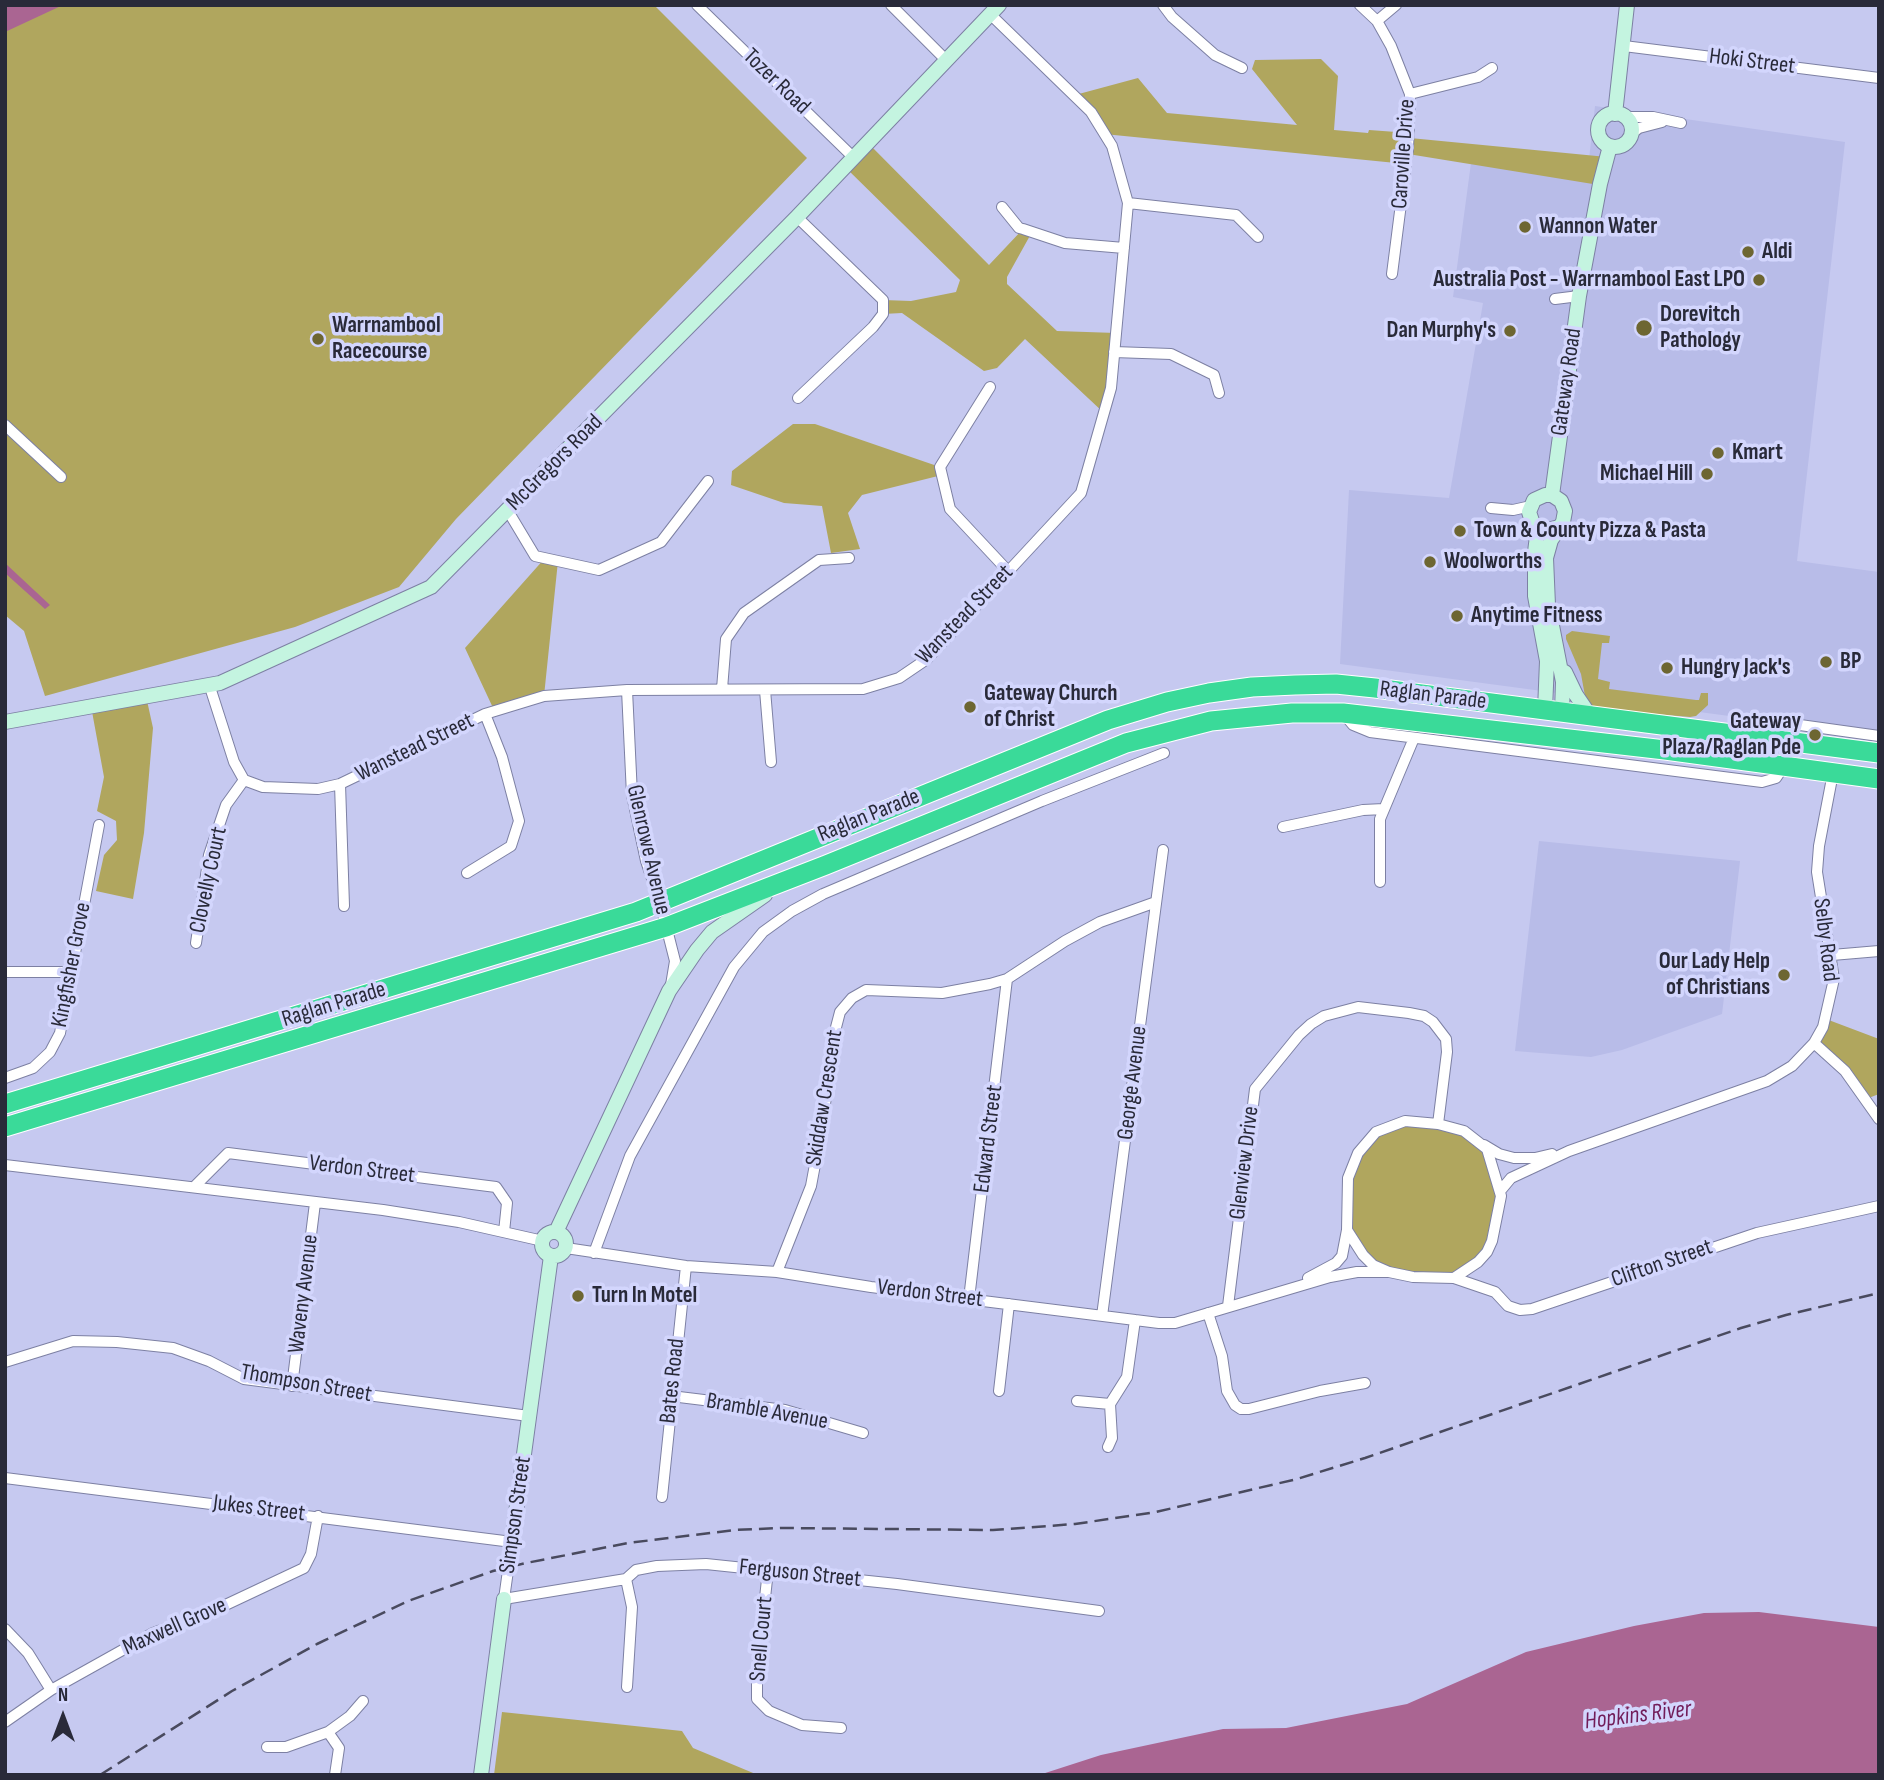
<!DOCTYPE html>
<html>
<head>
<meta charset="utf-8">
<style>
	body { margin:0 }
	#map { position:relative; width:1884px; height:1780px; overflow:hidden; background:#c6c9f0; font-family:"Sofia Sans Condensed",sans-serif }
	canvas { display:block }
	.frame { position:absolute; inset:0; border:7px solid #292a39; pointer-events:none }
	.north { position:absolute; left:28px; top:1682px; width:70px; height:70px; -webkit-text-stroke:5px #d3d6fd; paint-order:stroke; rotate:0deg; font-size:19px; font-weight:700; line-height:28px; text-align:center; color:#292a39 }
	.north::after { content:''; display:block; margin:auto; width:24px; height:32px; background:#292a39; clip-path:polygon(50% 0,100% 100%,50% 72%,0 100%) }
</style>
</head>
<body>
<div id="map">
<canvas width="1884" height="1780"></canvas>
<div class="frame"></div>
<div class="north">N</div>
</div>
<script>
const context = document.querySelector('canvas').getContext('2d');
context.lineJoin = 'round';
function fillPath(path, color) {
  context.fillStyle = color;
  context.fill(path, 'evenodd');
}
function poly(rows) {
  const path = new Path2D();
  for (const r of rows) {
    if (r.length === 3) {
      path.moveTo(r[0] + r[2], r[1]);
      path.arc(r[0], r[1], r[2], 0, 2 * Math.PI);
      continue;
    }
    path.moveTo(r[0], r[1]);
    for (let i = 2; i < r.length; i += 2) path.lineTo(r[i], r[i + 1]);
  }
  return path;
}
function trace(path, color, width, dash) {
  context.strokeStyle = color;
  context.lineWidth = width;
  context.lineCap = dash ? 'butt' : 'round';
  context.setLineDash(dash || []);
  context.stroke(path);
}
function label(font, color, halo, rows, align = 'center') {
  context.font = font + ' "Sofia Sans Condensed",sans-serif';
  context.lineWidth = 7;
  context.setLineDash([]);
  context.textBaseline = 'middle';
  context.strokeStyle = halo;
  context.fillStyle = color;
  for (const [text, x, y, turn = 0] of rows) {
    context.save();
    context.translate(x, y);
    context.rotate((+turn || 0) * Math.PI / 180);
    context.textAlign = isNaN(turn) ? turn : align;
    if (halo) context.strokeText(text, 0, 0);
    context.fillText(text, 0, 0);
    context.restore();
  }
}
const built = poly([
	[1595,106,1845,142,1797,561,1879,572,1879,736,1340,664,1349,490,1449,498,1483,303,1453,297,1471,163,1587,177],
	[1539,841,1740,861,1722,1014,1622,1050,1591,1057,1515,1051]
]);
const green = poly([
	[5,5,654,5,807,158,456,519,399,587,295,627,45,696,24,631,5,615],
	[1321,59,1338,76,1334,130,1368,133,1369,130,1410,133,1410,138,1607,157,1599,185,1408,154,1406,164,1104,134,1075,95,1138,78,1167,113,1297,125,1252,69,1255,60],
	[868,143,989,265,1023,229,1032,232,1007,277,1007,284,1057,331,1116,333,1104,413,1025,339,997,368,984,371,902,313,883,314,883,300,911,301,956,292,960,280,845,167],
	[793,424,815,424,940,467,942,475,862,495,848,513,860,549,831,553,822,506,784,503,731,485,732,471],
	[545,558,558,561,544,696,494,710,465,648],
	[1572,631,1610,636,1609,643,1602,643,1598,679,1610,682,1609,689,1696,700,1699,700,1701,693,1708,693,1708,705,1696,716,1690,717,1594,709,1585,696,1581,674,1566,639,1566,635],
	[146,696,153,728,144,833,133,899,96,891,104,855,117,840,116,821,97,811,104,777,91,706],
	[1826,1019,1879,1039,1879,1094,1866,1099,1814,1043],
	[1405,1121,1476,1139,1501,1190,1492,1241,1454,1278,1435,1278,1373,1265,1350,1238,1348,1178,1376,1132],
	[502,1712,682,1731,693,1748,758,1775,494,1775]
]);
const water = poly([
	[5,5,63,5,5,32],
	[5,563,50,605,45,609,5,573],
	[1759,1612,1879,1627,1879,1775,1039,1775,1101,1755,1223,1729,1286,1728,1407,1704,1526,1652,1634,1626,1704,1613]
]);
const street = poly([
	[697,5,854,158],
	[891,5,946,60],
	[1163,5,1172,17,1215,55,1242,68],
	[1360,5,1377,21,1391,46,1410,94,1408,149,1392,274],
	[1377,21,1396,5],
	[1624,46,1879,78],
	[1410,94,1478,77,1492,68],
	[1625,117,1653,117,1681,123],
	[1632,133,1639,128,1662,122],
	[1128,203,1236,215,1258,237],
	[1002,207,1019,228,1023,229,1065,243,1124,248],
	[797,217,883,300,883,314,873,327,798,398],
	[1555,299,1579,296],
	[1114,352,1171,354,1214,375,1219,393],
	[990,387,940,467,950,509,1007,570],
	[5,425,61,477],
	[1491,508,1513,510,1531,506],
	[508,511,535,556,599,570,661,542,708,481],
	[209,684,234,762,244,780,263,787,318,789,340,784,485,714,544,696,627,690,863,689,899,678,927,659,1081,493,1111,388,1128,203,1112,146,1091,112,990,14],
	[722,689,726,639,744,613,819,560,849,558],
	[627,690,632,795,646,861,660,902,675,961,671,985],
	[765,690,771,762],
	[1343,713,1353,725,1370,732,1762,782,1776,778,1784,766],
	[1766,734,1800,725,1879,736],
	[340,784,344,906],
	[1283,827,1363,810,1384,809],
	[467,873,511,846,519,821,502,757,485,714],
	[1380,882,1380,819,1414,738],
	[196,943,209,855,226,805,244,780],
	[1832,955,1879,951],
	[5,972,71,972],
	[1814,1043,1845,1071,1879,1119],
	[5,1078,33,1068,50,1052,60,1033,99,825],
	[1484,1145,1499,1154,1514,1158,1535,1158,1552,1154],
	[5,1165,383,1210,459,1222,543,1241],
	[194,1187,228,1153,496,1187,507,1203,504,1232],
	[1501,1190,1511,1178,1569,1151,1767,1081,1792,1066,1814,1043,1823,1027,1834,979,1817,872,1819,846,1833,773],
	[566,1248,686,1266,777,1272,871,1287,1159,1323,1175,1323,1330,1277,1357,1272,1389,1272,1413,1277,1454,1278,1478,1262,1487,1252,1492,1241,1501,1196,1487,1149,1464,1131,1438,1124,1405,1121,1376,1132,1358,1153,1348,1178,1347,1230,1363,1255,1373,1265,1389,1272],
	[594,1253,630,1156,734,967,763,932,792,911,823,894,1042,801,1164,753],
	[777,1272,811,1186,822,1127,834,1035,840,1012,852,998,866,990,942,993,990,984,1007,979,1065,941,1100,922,1156,902],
	[1308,1278,1336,1263,1342,1256,1347,1230],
	[1454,1278,1495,1292,1508,1306,1520,1310,1532,1309,1757,1233,1879,1206],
	[969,1299,1007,979],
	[1228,1306,1255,1089,1299,1035,1311,1024,1324,1016,1358,1007,1409,1013,1424,1016,1433,1022,1446,1039,1447,1052,1438,1124],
	[1208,1313,1222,1356,1227,1391,1235,1405,1241,1409,1249,1409,1320,1391,1365,1383],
	[1102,1316,1163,850],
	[5,1362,73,1341,117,1342,173,1348,209,1361,244,1379,529,1416],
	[292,1386,315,1203],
	[999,1391,1009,1304],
	[671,1396,785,1410,863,1433],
	[1077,1401,1110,1404],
	[1108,1447,1112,1438,1110,1404,1127,1377,1135,1320],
	[5,1478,512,1542,504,1599,626,1579,636,1570,657,1566,706,1564,897,1584,1099,1611],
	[662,1497,686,1266],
	[768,1570,757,1673,757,1699,769,1711,802,1725,841,1728],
	[626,1579,632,1607,627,1687],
	[5,1629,28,1653,51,1690],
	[5,1722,51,1690,153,1633,219,1608,304,1568,311,1554,318,1516],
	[328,1732,350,1716,363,1701],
	[267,1747,286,1747,328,1732,339,1748,335,1775]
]);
const secondary = poly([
	[1615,130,17],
	[1615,114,1627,5],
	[1552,495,1579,296,1600,184,1610,146],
	[1559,527,1545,531,1533,524,1529,512,1534,500,1545,495,1552,495,1561,501,1565,511,1563,522,1551,540,1546,558,1548,605,1563,682,1562,712],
	[1538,528,1535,552,1535,596,1547,661,1545,710],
	[1565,672,1576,695,1591,717],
	[5,722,220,683,431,587,797,217,999,5],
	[554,1244,12],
	[556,1232,669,991,697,950,712,932,765,895],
	[512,1542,551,1256],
	[481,1775,504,1599]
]);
const highway = poly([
	[5,1104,636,912,1108,720,1167,702,1209,693,1252,687,1295,685,1336,684,1375,688,1879,753],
	[5,1127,666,927,826,865,1126,743,1211,721,1292,713,1343,713,1665,750,1879,779]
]);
const rail = poly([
	[100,1775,232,1691,317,1644,408,1601,493,1571,526,1563,628,1543,735,1530,781,1528,993,1530,1075,1524,1156,1512,1297,1479,1365,1458,1741,1328,1786,1315,1879,1293]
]);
const markers = [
	[1525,227,7,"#6d6632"],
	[1748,252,7,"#6d6632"],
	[1759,280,7,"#6d6632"],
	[1644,328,9,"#6d6632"],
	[1510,331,7,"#6d6632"],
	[318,339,7,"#6d6632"],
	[1718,453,7,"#6d6632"],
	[1707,474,7,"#6d6632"],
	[1460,531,7,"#6d6632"],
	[1430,562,7,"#6d6632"],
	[1457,616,7,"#6d6632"],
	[1826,662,7,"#6d6632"],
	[1667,668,7,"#6d6632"],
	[970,707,7,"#6d6632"],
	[1815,735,7,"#6d6632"],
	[1784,975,7,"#6d6632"],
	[578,1296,7,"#6d6632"]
];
const streetNames = [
	["Hoki Street",1752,62,7],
	["Tozer Road",776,82,44],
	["Caroville Drive",1404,154,-86],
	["Gateway Road",1567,382,-82],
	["McGregors Road",555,463,-45],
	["Wanstead Street",965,615,-46],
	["Raglan Parade",1433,696,7],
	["Wanstead Street",415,748,-26],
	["Raglan Parade",869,816,-22],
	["Glenrowe Avenue",648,850,77],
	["Clovelly Court",209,880,-78],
	["Selby Road",1825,940,83],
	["Kingfisher Grove",72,965,-79],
	["Raglan Parade",334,1005,-17],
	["George Avenue",1133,1083,-83],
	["Skiddaw Crescent",825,1098,-81],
	["Edward Street",989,1139,-83],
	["Glenview Drive",1245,1163,-83],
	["Verdon Street",362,1170,7],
	["Clifton Street",1662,1264,-19],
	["Waveny Avenue",304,1294,-83],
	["Verdon Street",930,1294,7],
	["Bates Road",673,1381,-84],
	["Thompson Street",306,1384,10],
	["Bramble Avenue",767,1412,10],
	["Jukes Street",259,1509,7],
	["Simpson Street",516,1515,-82],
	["Ferguson Street",800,1574,6],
	["Maxwell Grove",175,1627,-24],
	["Snell Court",762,1639,-85]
];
const poiNames = [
	["Wannon Water",1539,227],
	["Aldi",1762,252],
	["Australia Post - Warrnambool East LPO",1745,280,"right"],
	["Dorevitch",1660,315],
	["Pathology",1660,341],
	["Warrnambool",332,326],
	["Racecourse",332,352],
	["Dan Murphy's",1496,331,"right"],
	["Kmart",1732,453],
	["Michael Hill",1693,474,"right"],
	["Town & County Pizza & Pasta",1474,531],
	["Woolworths",1444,562],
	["Anytime Fitness",1471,616],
	["BP",1840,662],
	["Hungry Jack's",1681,668],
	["Gateway Church",984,694],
	["of Christ",984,720],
	["Gateway",1801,722,"right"],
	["Plaza/Raglan Pde",1801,748,"right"],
	["Our Lady Help",1770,962,"right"],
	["of Christians",1770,988,"right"],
	["Turn In Motel",592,1296]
];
const waterNames = [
	["Hopkins River",1638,1716,-7]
];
fillPath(built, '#b8bce8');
fillPath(green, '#b0a65e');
fillPath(water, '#aa6592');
trace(street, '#7d80a3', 12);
trace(secondary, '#7d80a3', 16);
trace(highway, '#fff', 21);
trace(street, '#fff', 10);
trace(secondary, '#c4f4e0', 14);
trace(highway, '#3ada99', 19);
trace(rail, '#494a5e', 2.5, [14, 7]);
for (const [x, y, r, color] of markers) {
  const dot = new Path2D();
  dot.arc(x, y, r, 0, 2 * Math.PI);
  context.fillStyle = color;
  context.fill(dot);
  trace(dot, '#d3d6fd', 2.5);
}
label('23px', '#292a39', '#d3d6fd', streetNames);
label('bold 23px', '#292a39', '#d3d6fd', poiNames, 'left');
label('italic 24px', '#711c59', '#d3d6fd', waterNames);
</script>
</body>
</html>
